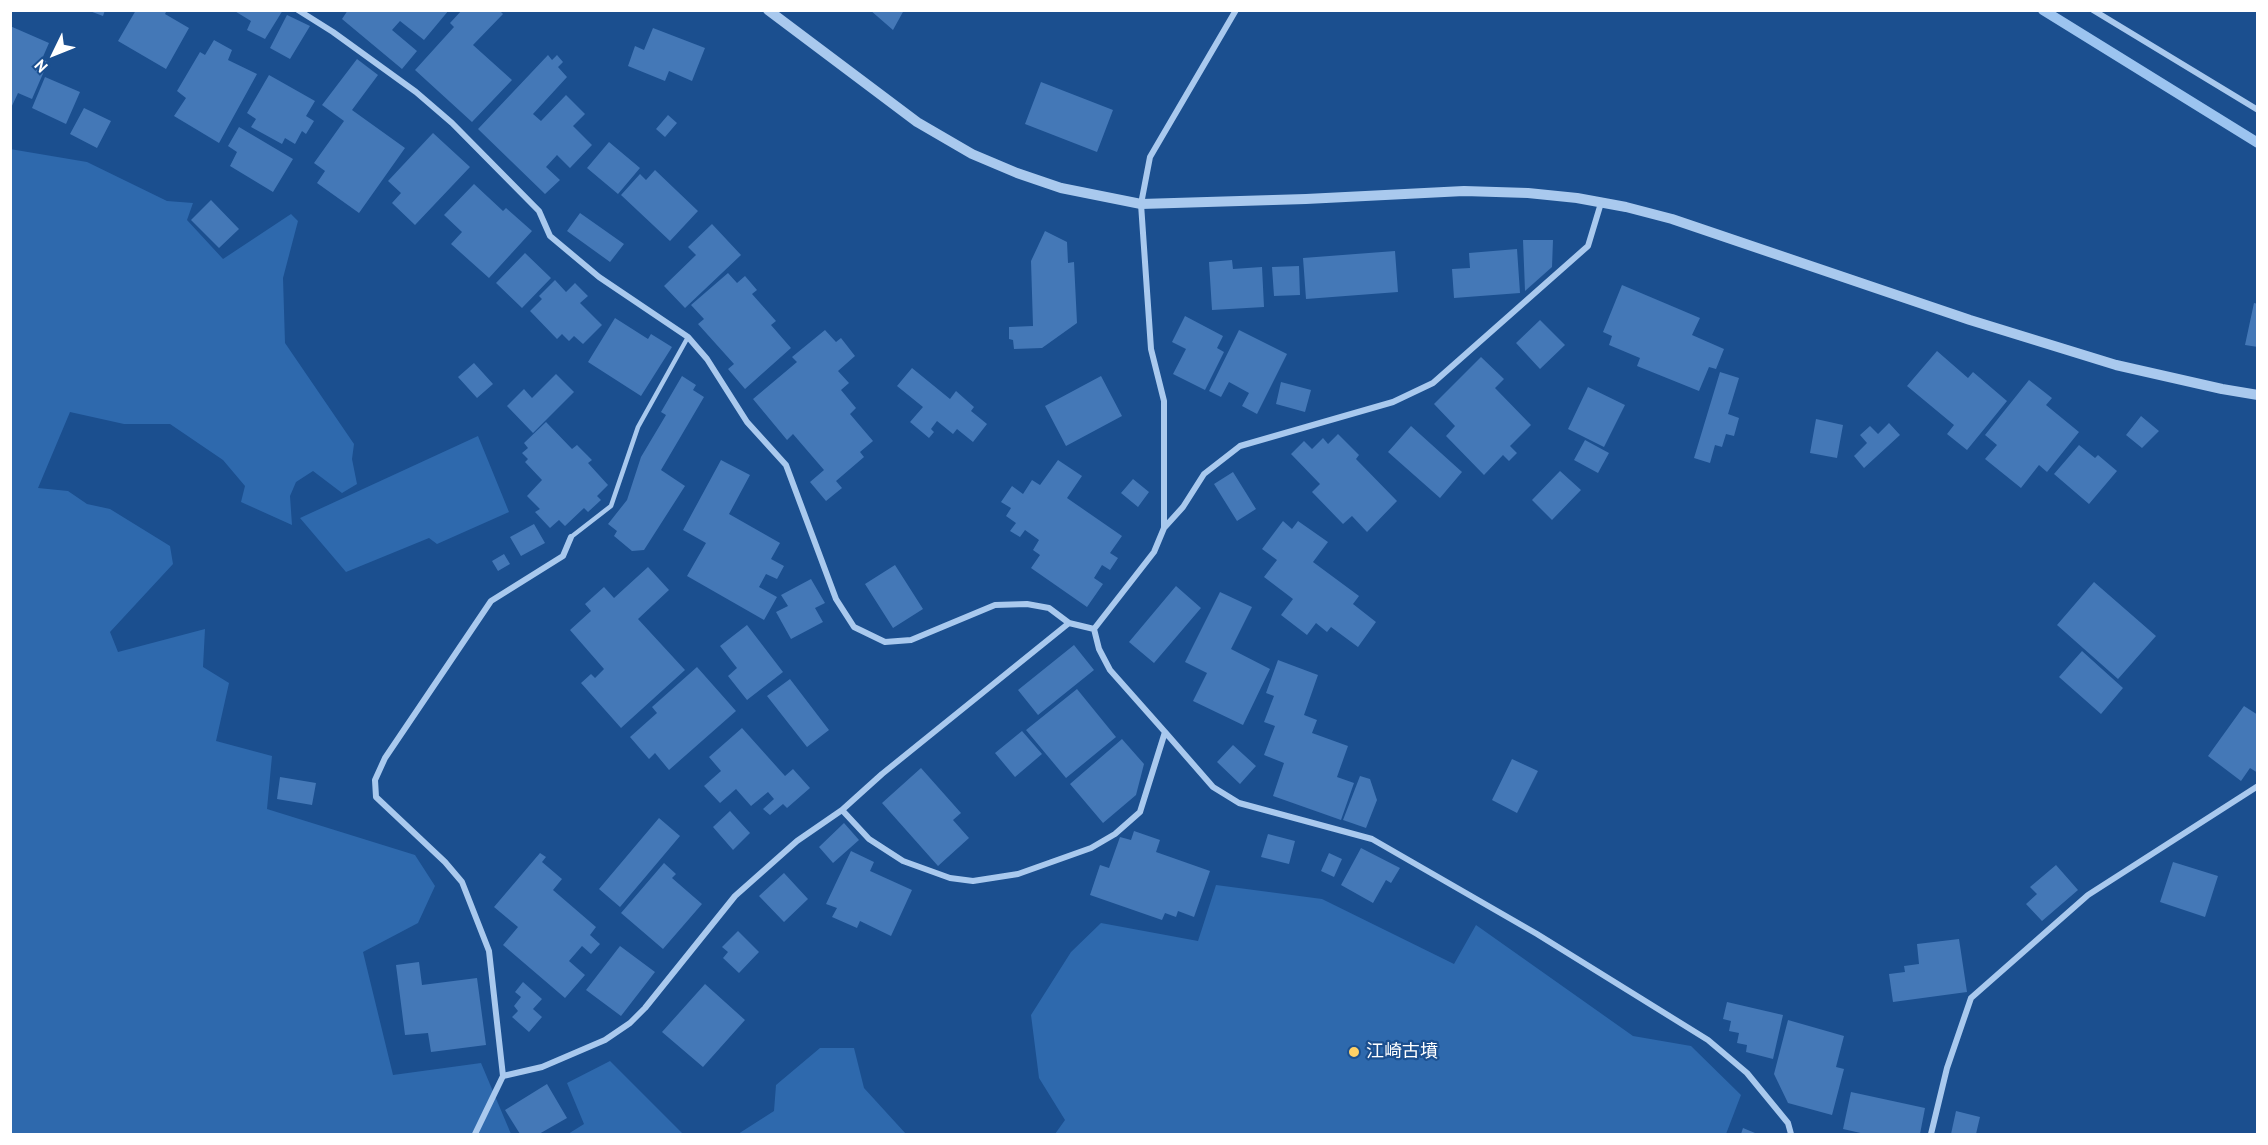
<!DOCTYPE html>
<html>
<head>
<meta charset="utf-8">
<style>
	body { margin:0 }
	#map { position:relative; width:2268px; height:1145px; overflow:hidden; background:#1b4f8f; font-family:"PT Sans",sans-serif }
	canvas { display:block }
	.frame { position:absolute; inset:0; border:12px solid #fff; pointer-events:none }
	.north { position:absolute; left:24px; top:24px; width:60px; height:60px; -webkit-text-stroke:4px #1b4f8f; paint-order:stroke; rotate:227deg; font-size:16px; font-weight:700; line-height:24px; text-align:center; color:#fff }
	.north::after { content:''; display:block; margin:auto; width:21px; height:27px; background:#fff; clip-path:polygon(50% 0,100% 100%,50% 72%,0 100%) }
</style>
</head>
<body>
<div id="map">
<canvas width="2268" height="1145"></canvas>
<div class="frame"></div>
<div class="north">N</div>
</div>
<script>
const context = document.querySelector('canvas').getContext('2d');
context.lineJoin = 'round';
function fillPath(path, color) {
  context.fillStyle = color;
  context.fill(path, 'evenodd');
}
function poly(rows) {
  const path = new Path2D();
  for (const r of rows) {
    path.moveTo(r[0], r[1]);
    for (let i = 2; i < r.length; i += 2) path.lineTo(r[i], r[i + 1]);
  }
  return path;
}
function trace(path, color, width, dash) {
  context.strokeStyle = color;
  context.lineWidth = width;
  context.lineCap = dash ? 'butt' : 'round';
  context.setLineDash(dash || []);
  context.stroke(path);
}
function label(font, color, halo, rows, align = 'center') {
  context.font = font + ' "PT Sans","Noto Sans JP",sans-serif';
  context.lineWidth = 4.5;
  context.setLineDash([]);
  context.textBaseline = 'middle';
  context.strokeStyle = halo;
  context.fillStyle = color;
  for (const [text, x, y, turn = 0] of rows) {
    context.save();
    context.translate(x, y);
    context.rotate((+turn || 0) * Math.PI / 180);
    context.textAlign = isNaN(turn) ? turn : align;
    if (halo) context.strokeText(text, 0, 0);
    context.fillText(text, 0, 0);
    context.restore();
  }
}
const green = poly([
	[10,149,87,162,167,201,193,203,187,220,223,259,291,214,298,221,283,278,285,343,354,444,352,459,357,484,342,493,313,471,296,482,290,496,292,525,241,502,245,486,223,460,170,424,124,424,70,412,38,488,68,491,87,504,110,509,170,546,173,564,110,632,118,652,205,629,203,667,229,683,216,741,272,756,267,809,415,855,435,886,418,923,363,952,393,1075,481,1063,511,1134,11,1134],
	[478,436,509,512,437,544,429,538,346,572,300,518],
	[1216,885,1322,899,1454,964,1476,925,1633,1036,1691,1046,1741,1095,1726,1134,1055,1134,1065,1120,1039,1078,1031,1015,1071,952,1101,923,1198,941],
	[820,1048,854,1048,864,1088,906,1134,738,1134,774,1111,776,1085],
	[610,1061,683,1134,568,1134,584,1124,567,1083]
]);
const stream = poly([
	[2043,10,2258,143]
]);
const building = poly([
	[87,10,105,10,103,16],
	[136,10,167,10,165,14,189,28,166,69,118,41],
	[233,10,283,10,265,39,247,30,251,21],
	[348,10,449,10,424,40,400,21,392,30,417,51,402,69,342,19],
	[462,10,499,10,503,14,473,45,512,80,472,122,415,70,454,27,450,23],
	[870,10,904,10,893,30],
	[287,15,310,26,290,59,270,48],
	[10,26,49,43,42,59,48,62,32,99,18,93,10,110],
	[653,28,705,48,692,81,669,71,665,81,628,66,635,46,644,50],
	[214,40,232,50,228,60,257,74,219,143,174,116,186,98,177,91,200,52,205,55],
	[548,55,552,60,557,55,563,62,558,67,567,77,533,114,541,121,566,95,585,114,573,126,592,145,570,168,557,155,546,167,560,180,545,194,478,129],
	[357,59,378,75,352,110,405,148,359,213,317,183,325,171,314,163,344,121,322,105],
	[269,75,315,101,306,116,314,121,306,134,302,131,295,144,285,138,282,144,251,127,256,119,247,113],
	[45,77,80,92,66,124,32,108],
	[1041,82,1113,110,1097,152,1025,124],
	[84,108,111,121,97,148,70,134],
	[668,115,677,123,665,137,656,129],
	[239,127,293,159,273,192,230,166,237,152,228,146],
	[433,133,470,167,415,225,392,203,401,193,388,181],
	[609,142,640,168,618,194,587,168],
	[655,170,698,211,670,241,621,195,640,174,646,180],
	[474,184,503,211,506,208,532,231,489,278,451,244,462,232,444,215],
	[211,200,239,229,219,248,191,220],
	[580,213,624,244,610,262,567,231],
	[712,224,741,255,685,308,664,286,696,255,688,247],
	[1045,231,1067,242,1068,263,1074,262,1077,323,1042,348,1014,349,1013,340,1009,339,1009,327,1033,326,1031,261],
	[1523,240,1553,240,1552,267,1525,291],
	[1517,249,1520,293,1454,298,1452,269,1470,268,1469,253],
	[1395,251,1398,292,1306,299,1303,258],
	[525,253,551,278,522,308,496,283],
	[1232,260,1233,269,1262,267,1264,307,1212,310,1209,262],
	[1299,266,1300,295,1274,296,1272,267],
	[728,273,737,283,745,276,757,290,752,294,776,321,771,325,791,348,745,389,728,369,734,364,698,324,704,319,691,305],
	[555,280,566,292,575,283,588,296,580,303,602,325,583,344,574,336,569,341,562,334,557,339,530,311,542,299,539,296],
	[1622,285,1700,318,1692,335,1724,349,1716,369,1709,367,1699,391,1637,366,1640,358,1609,345,1612,336,1603,332],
	[2254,303,2258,304,2258,347,2245,345],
	[1185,316,1223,336,1217,348,1224,352,1205,390,1173,374,1186,349,1172,342],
	[615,318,648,339,651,334,672,347,641,396,588,362],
	[1540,320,1565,345,1540,369,1516,343],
	[825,330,836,342,841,338,855,356,838,371,849,383,841,390,856,408,850,414,873,441,860,452,864,457,836,481,842,488,826,501,810,482,824,470,793,434,787,440,753,399,797,362,792,357],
	[1239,330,1287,354,1257,414,1242,406,1249,393,1229,382,1221,397,1209,391],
	[1937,351,1968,378,1973,372,2007,401,1967,450,1947,434,1954,425,1907,386],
	[1481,357,1504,379,1495,388,1531,425,1510,446,1517,453,1509,461,1503,455,1484,475,1446,436,1455,426,1434,404],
	[474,363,493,384,477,398,458,377],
	[912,368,950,399,956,391,974,407,971,411,987,424,973,442,957,429,953,434,937,421,931,429,934,432,929,438,910,422,923,407,897,386],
	[1720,372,1739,378,1728,414,1739,418,1734,436,1726,434,1722,447,1715,445,1710,463,1694,458],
	[556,374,574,392,533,433,507,406,524,389,532,398],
	[682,376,696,385,693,390,704,397,661,470,685,486,644,550,632,551,614,536,617,531,608,524,627,500,641,457,666,415,661,412],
	[1101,376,1122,416,1066,446,1045,406],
	[2029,380,2052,398,2046,405,2079,432,2047,472,2039,465,2021,488,1985,459,1997,445,1985,435],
	[1281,382,1311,390,1305,412,1276,404],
	[1588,387,1625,405,1604,447,1568,429],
	[2141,416,2159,431,2142,448,2126,435],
	[1816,419,1843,425,1837,458,1810,453],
	[546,422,572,449,577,445,592,460,588,463,608,485,597,496,601,500,588,512,584,508,565,526,559,520,550,528,535,512,540,509,527,496,542,480,525,462,528,459,522,453,528,448,524,443],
	[1889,423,1900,435,1864,468,1854,456,1867,443,1860,435,1870,426,1878,434],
	[1411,426,1462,472,1440,498,1388,452],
	[1338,434,1359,455,1356,459,1397,501,1367,532,1352,516,1343,524,1312,492,1320,484,1291,454,1304,441,1312,449,1323,438,1328,444],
	[1585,440,1609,453,1598,473,1574,460],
	[2079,445,2095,458,2098,455,2117,471,2089,504,2054,474],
	[721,460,750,475,729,514,780,543,771,559,784,566,777,579,766,574,759,587,777,597,764,620,687,576,706,543,683,530],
	[1058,460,1082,476,1067,498,1122,536,1110,553,1118,558,1110,570,1102,565,1094,578,1103,584,1087,607,1031,568,1040,555,1033,550,1039,540,1025,530,1020,537,1010,531,1016,523,1006,516,1011,508,1001,502,1012,486,1023,494,1032,480,1040,485],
	[1560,471,1581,490,1552,520,1532,500],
	[1233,472,1256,509,1237,521,1214,484],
	[1133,479,1149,492,1138,507,1121,493],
	[1283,521,1292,529,1298,521,1328,542,1313,562,1359,596,1353,604,1376,622,1358,647,1331,627,1327,632,1316,623,1307,635,1281,615,1293,599,1264,577,1277,560,1262,549],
	[534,524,545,543,521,556,510,537],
	[504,554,510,564,498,571,492,561],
	[895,565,923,609,893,628,865,584],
	[648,567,669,590,638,619,685,670,621,728,581,683,591,674,595,678,604,669,570,630,591,611,585,604,604,587,614,598],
	[811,579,825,603,815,608,823,622,791,639,776,612,788,606,781,595],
	[2094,582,2156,636,2118,679,2057,625],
	[1176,586,1201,608,1154,663,1129,642],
	[1220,592,1252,607,1231,649,1270,669,1243,725,1193,701,1207,673,1185,662],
	[747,625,783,672,747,700,728,676,737,668,720,646],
	[1074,645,1094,670,1038,715,1018,690],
	[2082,651,2123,688,2101,714,2059,677],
	[1278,660,1318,675,1304,715,1317,720,1312,733,1348,746,1337,777,1354,783,1341,820,1273,796,1284,763,1264,755,1275,726,1264,722,1274,696,1266,693],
	[697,667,736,711,669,770,655,753,649,759,630,737,657,713,652,707],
	[790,679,829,730,807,747,767,696],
	[1077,689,1116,737,1066,778,1026,730],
	[2244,706,2258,715,2256,730,2258,735,2258,773,2250,768,2241,781,2208,756],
	[742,728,785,776,793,769,810,788,787,808,783,804,770,815,763,809,774,799,768,792,751,806,736,789,720,803,704,786,721,771,709,757],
	[1022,731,1042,754,1015,777,995,753],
	[1122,739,1144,764,1136,795,1103,823,1070,784],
	[1233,745,1256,766,1240,784,1217,762],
	[1512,759,1538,771,1517,813,1492,800],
	[921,768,961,813,953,820,969,838,938,866,882,803],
	[1360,776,1370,779,1377,800,1366,828,1343,820],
	[280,777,316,783,312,805,277,799],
	[730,811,750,833,733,850,713,827],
	[659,818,680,836,620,907,599,889],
	[844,823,859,840,833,863,819,847],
	[1134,831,1160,840,1156,852,1210,871,1194,917,1178,911,1176,917,1165,913,1162,920,1090,895,1100,865,1109,868,1120,837,1131,840],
	[1268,834,1295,841,1289,864,1261,857],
	[1361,848,1400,868,1391,883,1386,880,1373,903,1341,885],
	[851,851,874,862,870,871,912,890,891,936,860,921,857,928,832,917,837,908,826,904],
	[540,853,546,857,542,862,562,879,553,890,596,927,590,935,600,944,591,954,582,946,569,961,585,975,565,998,503,945,518,927,494,907],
	[1329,853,1342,859,1334,877,1321,871],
	[2173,862,2218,876,2205,917,2160,902],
	[664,863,676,874,672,878,702,904,663,949,621,913],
	[2056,865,2078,890,2042,921,2026,904,2037,894,2030,887],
	[784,873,808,899,784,922,759,896],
	[738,931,759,952,739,973,723,958,728,952,722,947],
	[1959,939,1967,992,1893,1002,1889,974,1905,972,1904,966,1919,964,1917,944],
	[620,946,655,972,621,1016,586,990],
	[419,962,422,985,477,978,486,1045,431,1052,428,1033,405,1035,396,965],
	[523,982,542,999,533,1009,542,1017,529,1032,512,1017,518,1011,514,1006,521,997,515,992],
	[705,984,745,1020,703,1067,662,1032],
	[1727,1002,1783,1015,1773,1059,1746,1052,1747,1045,1737,1043,1739,1033,1729,1031,1731,1021,1723,1019],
	[1788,1020,1844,1036,1836,1067,1844,1069,1832,1115,1788,1103,1774,1074],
	[547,1084,567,1118,539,1134,520,1134,505,1110],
	[1851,1092,1925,1108,1920,1134,1865,1134,1843,1129],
	[1956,1111,1980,1117,1976,1134,1951,1134],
	[1743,1128,1755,1133,1755,1134,1741,1134]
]);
const service = poly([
	[571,537,611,506,638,427,688,337]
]);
const minor = poly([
	[298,10,333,32,416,92,452,123,539,211,550,236,599,277,688,337,707,359,747,422,786,465,836,599,854,627,885,642,911,640,995,605,1027,604,1049,608,1069,623,1094,629,1154,552,1164,528,1164,401,1151,349,1141,204,1150,157,1236,10],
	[2093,10,2258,110],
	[1164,528,1183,507,1204,474,1240,446,1393,402,1433,383,1588,246,1601,203],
	[1094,629,1099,649,1110,670,1165,732],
	[842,810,869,839,903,861,950,878,973,881,1018,874,1091,848,1115,834,1140,812,1165,732,1213,787,1239,803,1372,839,1537,934,1708,1040,1747,1073,1788,1123,1791,1134],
	[503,1076,489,951,462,882,445,862,376,797,375,780,385,758,491,601,563,556,571,537],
	[475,1134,503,1076,542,1067,605,1040,630,1023,645,1008,735,896,797,841,842,810,882,774,1069,623],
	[1931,1134,1947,1068,1971,998,2088,895,2258,786]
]);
const tertiary = poly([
	[768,10,917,122,972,154,1017,173,1061,188,1141,204,1306,199,1464,191,1528,193,1577,198,1626,207,1672,219,1970,320,2116,365,2222,389,2258,395]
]);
const markers = [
	[1354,1052,6,"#ffd166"]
];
const poiNames = [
	["江崎古墳",1366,1052]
];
fillPath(green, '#2e69ad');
trace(stream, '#9cc4f0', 10);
fillPath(building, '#4478b7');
trace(service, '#a9c9ee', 4.5);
trace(minor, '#a9c9ee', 6);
trace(tertiary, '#a9c9ee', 10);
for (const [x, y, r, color] of markers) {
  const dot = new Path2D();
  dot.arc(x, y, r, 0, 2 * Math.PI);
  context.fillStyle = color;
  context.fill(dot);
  trace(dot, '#1b4f8f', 2);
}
label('18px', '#fff', '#1b4f8f', poiNames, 'left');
</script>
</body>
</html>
